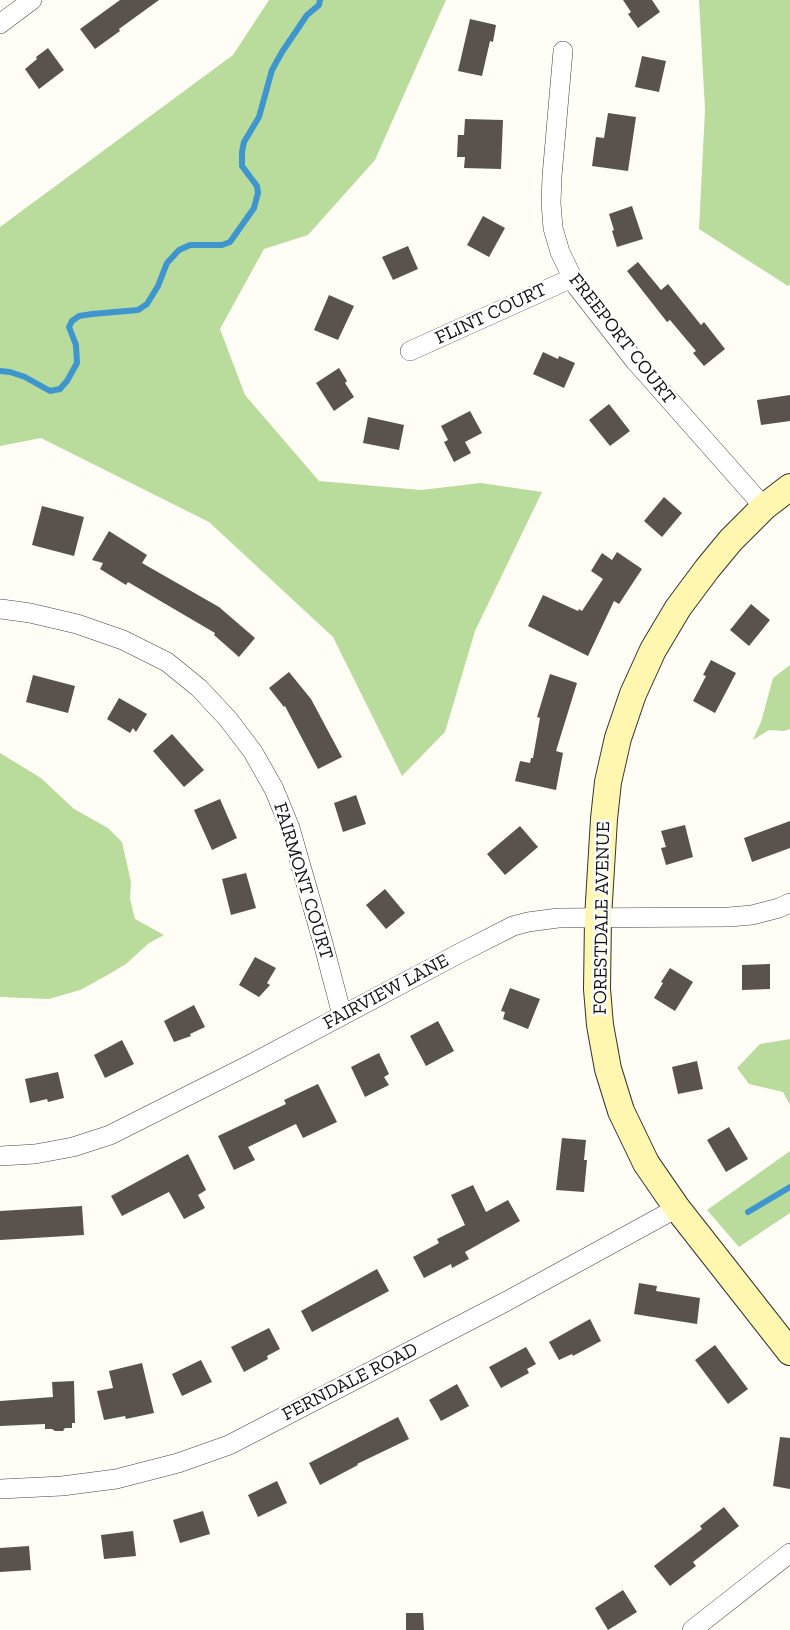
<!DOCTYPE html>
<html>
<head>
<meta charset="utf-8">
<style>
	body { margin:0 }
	canvas { display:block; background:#fffdf5 }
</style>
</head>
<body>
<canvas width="790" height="1630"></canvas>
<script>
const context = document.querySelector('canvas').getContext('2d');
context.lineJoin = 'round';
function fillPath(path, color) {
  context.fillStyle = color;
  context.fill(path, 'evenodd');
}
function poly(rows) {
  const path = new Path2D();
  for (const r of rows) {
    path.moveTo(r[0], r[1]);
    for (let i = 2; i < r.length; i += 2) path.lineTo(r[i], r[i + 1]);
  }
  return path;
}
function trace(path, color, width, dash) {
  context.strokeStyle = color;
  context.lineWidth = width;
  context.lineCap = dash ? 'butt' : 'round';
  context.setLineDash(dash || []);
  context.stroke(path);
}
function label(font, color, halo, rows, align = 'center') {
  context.font = font + ' "Zilla Slab",serif';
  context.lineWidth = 5;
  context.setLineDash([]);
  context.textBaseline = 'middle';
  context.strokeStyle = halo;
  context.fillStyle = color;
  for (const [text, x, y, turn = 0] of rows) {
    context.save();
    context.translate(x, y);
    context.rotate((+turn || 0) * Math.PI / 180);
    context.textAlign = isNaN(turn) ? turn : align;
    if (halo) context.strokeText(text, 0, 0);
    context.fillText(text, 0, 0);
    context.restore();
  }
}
const forest = poly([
	[269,0,446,0,375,160,308,235,264,249,220,329,245,395,319,481,421,490,481,483,542,492,475,631,445,732,402,776,333,637,209,522,41,438,0,446,0,227,233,55],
	[699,0,790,0,790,284,788,286,699,229,705,110],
	[790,665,790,729,784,731,769,730,753,740,761,722,773,678],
	[0,753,41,778,74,809,108,828,122,842,131,882,130,899,135,919,164,935,149,943,126,964,104,977,80,990,49,999,0,997],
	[790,1039,790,1105,783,1092,749,1084,737,1068,760,1044],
	[790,1151,790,1213,739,1247,707,1210]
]);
const stream = poly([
	[0,371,10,372,25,377,50,391,60,389,67,381,77,363,76,345,69,327,72,321,79,316,92,314,138,310,147,304,158,286,167,263,179,250,190,245,222,245,230,242,254,208,258,193,257,186,242,166,242,152,244,142,259,117,272,70,282,52,307,15,319,5,320,0],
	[748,1212,790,1187]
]);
const building = poly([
	[120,0,159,0,119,29,120,31,95,49,80,29],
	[623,0,652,0,660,12,638,28,628,14,631,12],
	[470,19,496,25,493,42,490,41,482,76,458,71],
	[48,48,64,70,39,89,25,69,37,59,36,57],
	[642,56,666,61,659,92,635,87],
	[608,113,636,117,628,171,592,166,596,137,604,138],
	[465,119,503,120,501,169,464,168,465,157,457,157,458,135,464,135],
	[632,206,643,239,617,247,612,231,614,230,609,214],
	[483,216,505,228,489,257,467,245],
	[408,246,418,269,393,280,382,257],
	[638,262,661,290,668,284,701,325,704,322,725,349,704,366,693,353,696,351,670,320,667,322,627,271],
	[329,295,354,306,338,340,314,330],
	[543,352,558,359,559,356,575,363,564,388,533,374],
	[339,368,347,381,345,383,354,397,334,411,316,383],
	[790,395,790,421,761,425,757,400],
	[609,404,630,431,610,446,589,420],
	[470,411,482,433,465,442,471,453,454,462,444,442,448,440,441,426],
	[368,417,404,425,399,450,363,443],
	[664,497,682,513,662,537,644,521],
	[42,506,84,517,74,556,32,545],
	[109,531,147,555,142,563,219,607,255,638,239,657,214,635,215,633,128,582,126,585,100,569,103,563,92,560],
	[617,552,642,569,619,604,614,601,588,656,528,626,543,595,578,611,579,609,582,611,603,579,591,571,602,553,612,560],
	[751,604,770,620,749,646,730,630],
	[711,660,736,673,715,713,693,701,706,676,703,675],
	[289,672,311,699,342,757,318,769,285,706,284,707,269,688],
	[550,674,577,683,556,751,563,753,556,790,515,781,520,761,530,763,531,758,533,758,540,718,537,717],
	[33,675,75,686,68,713,26,702],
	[119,698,147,714,136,732,133,728,130,733,107,719],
	[172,734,204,770,184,787,153,751],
	[356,795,366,824,343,832,334,803],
	[220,799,237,838,212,850,194,810],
	[790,821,790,848,752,862,744,838],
	[685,825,693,857,666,865,661,848,666,847,661,831],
	[520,826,538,847,505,875,487,854],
	[246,873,256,908,231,915,222,879],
	[385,889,405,913,386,929,366,905],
	[255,957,276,968,267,983,270,985,259,997,239,985],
	[770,964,770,989,742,990,742,965],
	[670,968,693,982,675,1011,654,998,663,983,661,982],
	[510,988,540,999,528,1029,503,1019,505,1012,501,1011],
	[194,1005,205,1027,190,1034,191,1036,174,1042,164,1021],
	[438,1021,454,1051,426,1066,410,1036],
	[122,1040,134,1064,105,1078,94,1055],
	[379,1053,389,1074,384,1077,389,1085,365,1097,351,1067],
	[697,1061,703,1089,678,1094,672,1067],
	[58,1072,64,1098,48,1102,47,1099,30,1103,25,1079],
	[318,1084,337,1122,303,1138,296,1124,248,1147,255,1160,234,1170,218,1136,286,1104,284,1100],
	[729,1127,748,1159,726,1172,707,1140],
	[562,1138,586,1140,584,1160,587,1160,584,1192,556,1190],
	[188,1154,206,1190,198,1195,205,1208,184,1219,169,1192,122,1216,111,1196],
	[473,1185,486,1212,508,1200,520,1221,465,1252,469,1259,452,1268,451,1264,424,1278,413,1257,439,1243,437,1239,465,1225,451,1195],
	[82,1206,84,1235,0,1240,0,1211],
	[377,1269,389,1291,312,1332,301,1311],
	[639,1283,657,1286,656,1291,700,1298,697,1324,634,1314],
	[590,1319,601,1341,573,1356,572,1354,559,1360,549,1342],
	[269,1328,280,1349,267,1356,268,1359,244,1372,231,1347],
	[715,1345,748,1389,728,1404,695,1360],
	[526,1347,536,1364,527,1369,529,1373,501,1388,489,1367],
	[201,1360,212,1382,182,1396,172,1374],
	[142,1363,154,1413,126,1419,125,1416,104,1420,97,1391,113,1388,109,1371],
	[74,1381,75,1423,72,1423,72,1428,65,1428,63,1431,55,1431,52,1429,45,1429,45,1424,0,1426,0,1401,53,1397,52,1382],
	[457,1384,469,1406,441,1421,429,1400],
	[398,1417,409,1439,357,1464,358,1465,320,1485,309,1463],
	[780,1437,790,1438,790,1489,773,1486],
	[277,1481,287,1503,258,1517,248,1495],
	[724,1507,739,1526,693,1562,696,1566,670,1586,654,1566,702,1529,700,1526],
	[203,1511,210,1534,180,1543,173,1520],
	[133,1531,136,1556,104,1559,101,1535],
	[29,1546,31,1570,0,1572,0,1548],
	[623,1590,637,1612,608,1630,595,1608],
	[406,1613,423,1613,424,1630,406,1630]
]);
const street = poly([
	[0,24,32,0],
	[563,51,552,176,551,203,553,228,560,252,577,287,635,361,764,507],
	[410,351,572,278],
	[1,609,30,613,77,624,123,640,167,662,199,688,228,719,253,752,274,789,290,828,323,943,342,1015],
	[0,1156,35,1154,73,1147,110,1135,251,1064,460,953,513,926,528,922,558,918,729,917,752,915,779,908,790,903],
	[0,1489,62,1486,116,1479,178,1463,229,1445,507,1301,677,1208],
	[692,1630,790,1553]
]);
const secondary = poly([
	[790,487,764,507,731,540,707,569,678,608,653,650,633,694,618,738,608,782,604,819,598,918,597,989,600,1025,608,1069,621,1111,646,1163,677,1208,790,1352]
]);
const streetNames = [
	["FLINT COURT",491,314,-25],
	["FREEPORT COURT",622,339,52],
	["FAIRMONT COURT",303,881,73],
	["FORESTDALE AVENUE",602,918,-89],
	["FAIRVIEW LANE",386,992,-28],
	["FERNDALE ROAD",350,1382,-27]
];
fillPath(forest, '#b9dc9c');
trace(stream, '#3f96cf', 6);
fillPath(building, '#5a524d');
trace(street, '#444', 20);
trace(secondary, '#333', 28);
trace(street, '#fff', 19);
trace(secondary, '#fff6b0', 26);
label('19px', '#111', '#fff', streetNames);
</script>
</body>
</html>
